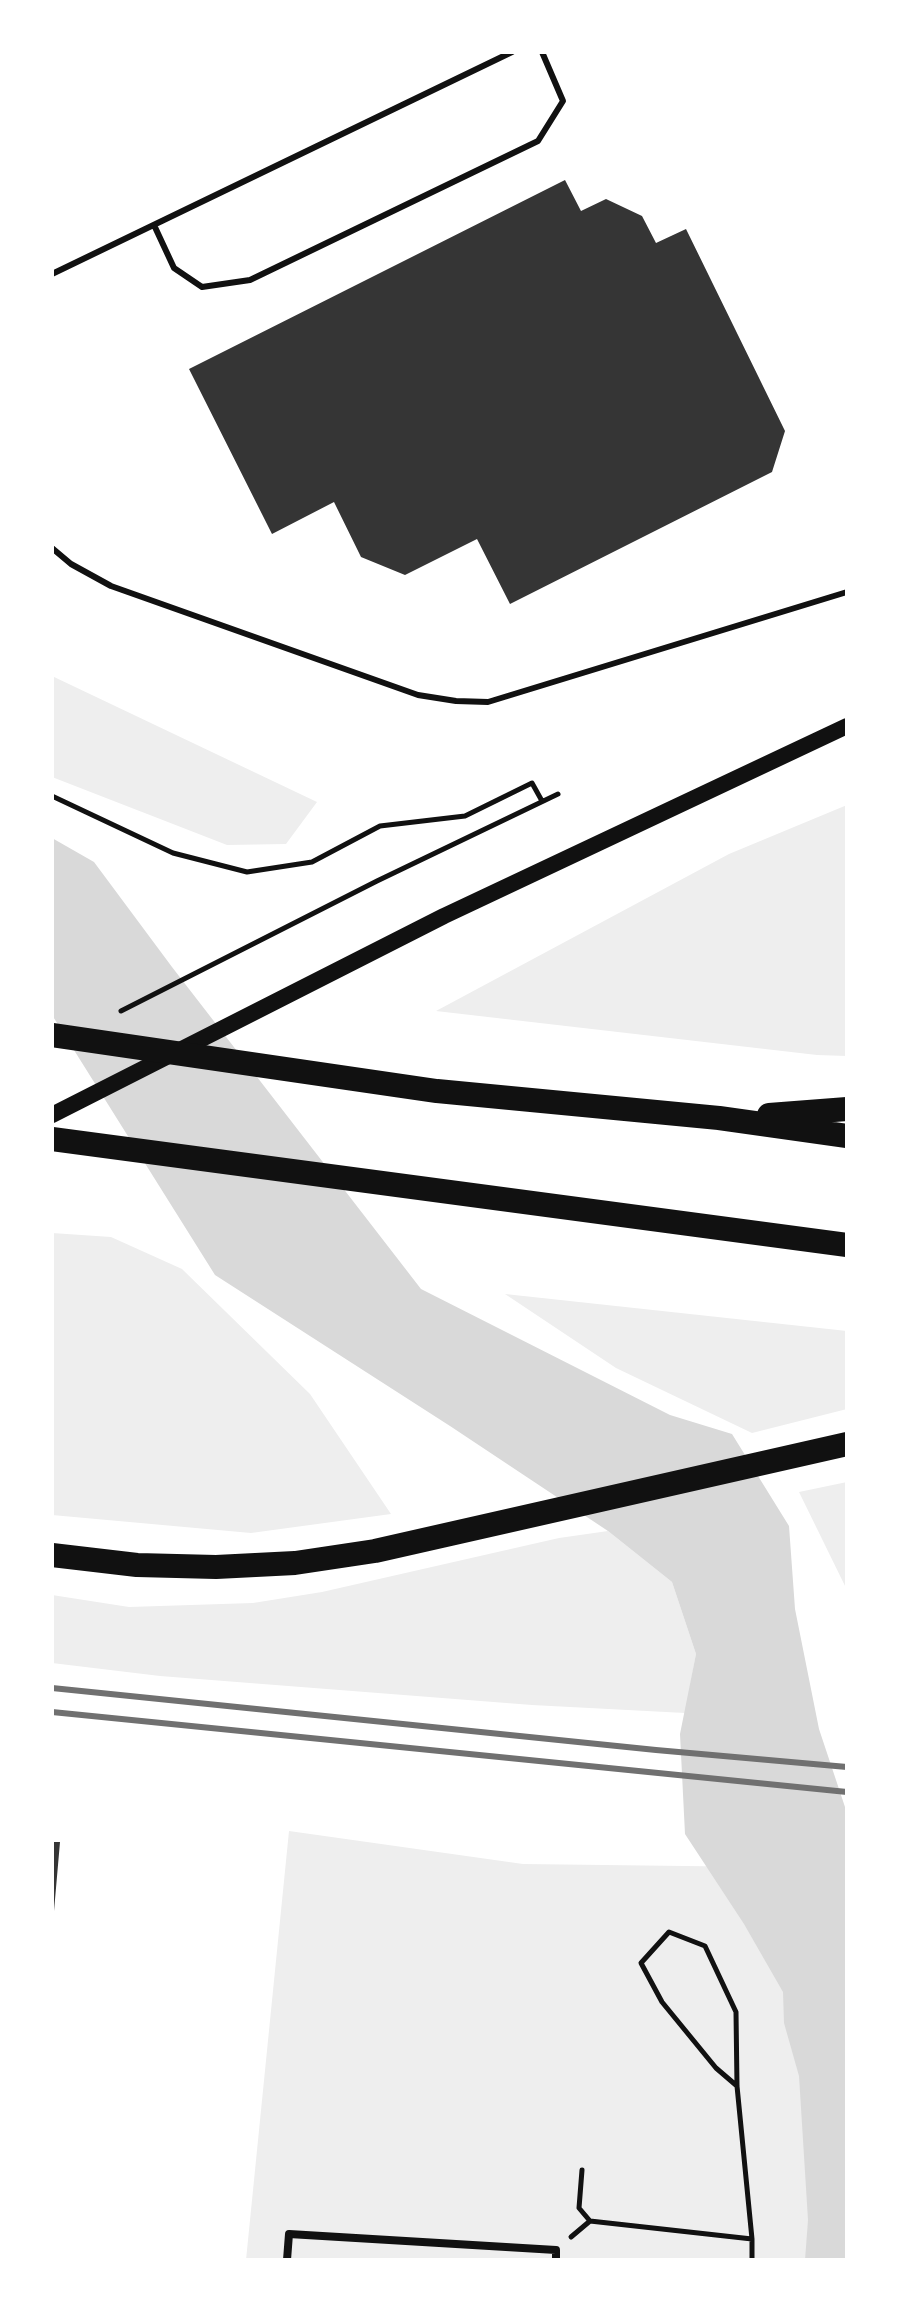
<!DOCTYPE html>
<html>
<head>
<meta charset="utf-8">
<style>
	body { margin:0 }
	#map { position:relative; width:899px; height:2312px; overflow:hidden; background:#fff; font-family:Arial,sans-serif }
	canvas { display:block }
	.frame { position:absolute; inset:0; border:54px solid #fff; pointer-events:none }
</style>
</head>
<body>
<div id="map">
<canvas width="899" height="2312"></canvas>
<div class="frame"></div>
</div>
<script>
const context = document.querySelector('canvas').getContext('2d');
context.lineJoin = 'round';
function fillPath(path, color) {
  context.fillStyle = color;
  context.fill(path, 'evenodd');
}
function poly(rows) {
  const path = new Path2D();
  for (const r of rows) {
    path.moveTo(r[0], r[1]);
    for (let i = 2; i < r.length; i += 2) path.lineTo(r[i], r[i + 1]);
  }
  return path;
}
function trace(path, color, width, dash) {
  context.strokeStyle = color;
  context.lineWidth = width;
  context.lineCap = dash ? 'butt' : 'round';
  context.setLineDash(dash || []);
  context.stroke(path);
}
const green = poly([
	[52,676,317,802,286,844,227,845,52,777],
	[847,805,847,1056,817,1055,436,1011,729,854],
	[52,1233,111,1237,182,1269,310,1394,391,1514,251,1533,52,1515],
	[505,1294,847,1331,847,1409,752,1433,616,1368],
	[847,1482,847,1590,799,1492],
	[608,1531,672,1582,696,1654,685,1713,532,1705,160,1676,52,1663,52,1595,129,1607,253,1603,322,1592,559,1538],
	[289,1831,523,1864,847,1868,847,2260,246,2260]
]);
const water = poly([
	[52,838,94,862,172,967,421,1289,670,1415,732,1434,789,1526,795,1609,819,1729,847,1813,847,2260,805,2260,808,2220,799,2076,784,2023,783,1992,744,1924,685,1834,680,1734,696,1654,672,1582,608,1531,450,1426,215,1275,52,1015]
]);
const building = poly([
	[565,180,581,211,606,199,642,216,656,243,686,229,785,431,772,472,510,604,477,539,405,575,361,557,334,502,272,534,189,369],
	[52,1842,60,1842,54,1911,52,1911]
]);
const path = poly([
	[52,796,173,853,247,872,312,862,380,826,465,816,532,783,542,801],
	[121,1011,377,881,558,794],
	[737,2086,716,2068,662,2002,641,1963,669,1932,705,1946,736,2012,737,2086,752,2239,752,2260],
	[582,2170,579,2208,590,2221],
	[571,2237,590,2221,752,2239]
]);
const service = poly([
	[154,225,174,268,202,287,250,280,538,141,563,101,542,52],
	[52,274,512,52],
	[52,548,71,564,111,586,418,695,456,701,488,702,847,592]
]);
const minor = poly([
	[287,2260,289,2234,556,2250,556,2260]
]);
const secondary = poly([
	[52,1115,444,916,847,726]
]);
const motorway = poly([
	[52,1035,437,1091,719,1118,847,1136],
	[769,1115,847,1109],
	[52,1139,847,1245],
	[52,1555,137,1565,216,1567,295,1563,375,1551,847,1444]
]);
const rail = poly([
	[52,1688,656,1750,847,1767],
	[52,1712,847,1792]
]);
fillPath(green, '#eee');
fillPath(water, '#d9d9d9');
fillPath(building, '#353535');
trace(path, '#111', 5);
trace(service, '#111', 6);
trace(minor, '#111', 8);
trace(secondary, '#111', 16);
trace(motorway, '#111', 24);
trace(rail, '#707070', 6);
</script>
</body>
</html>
